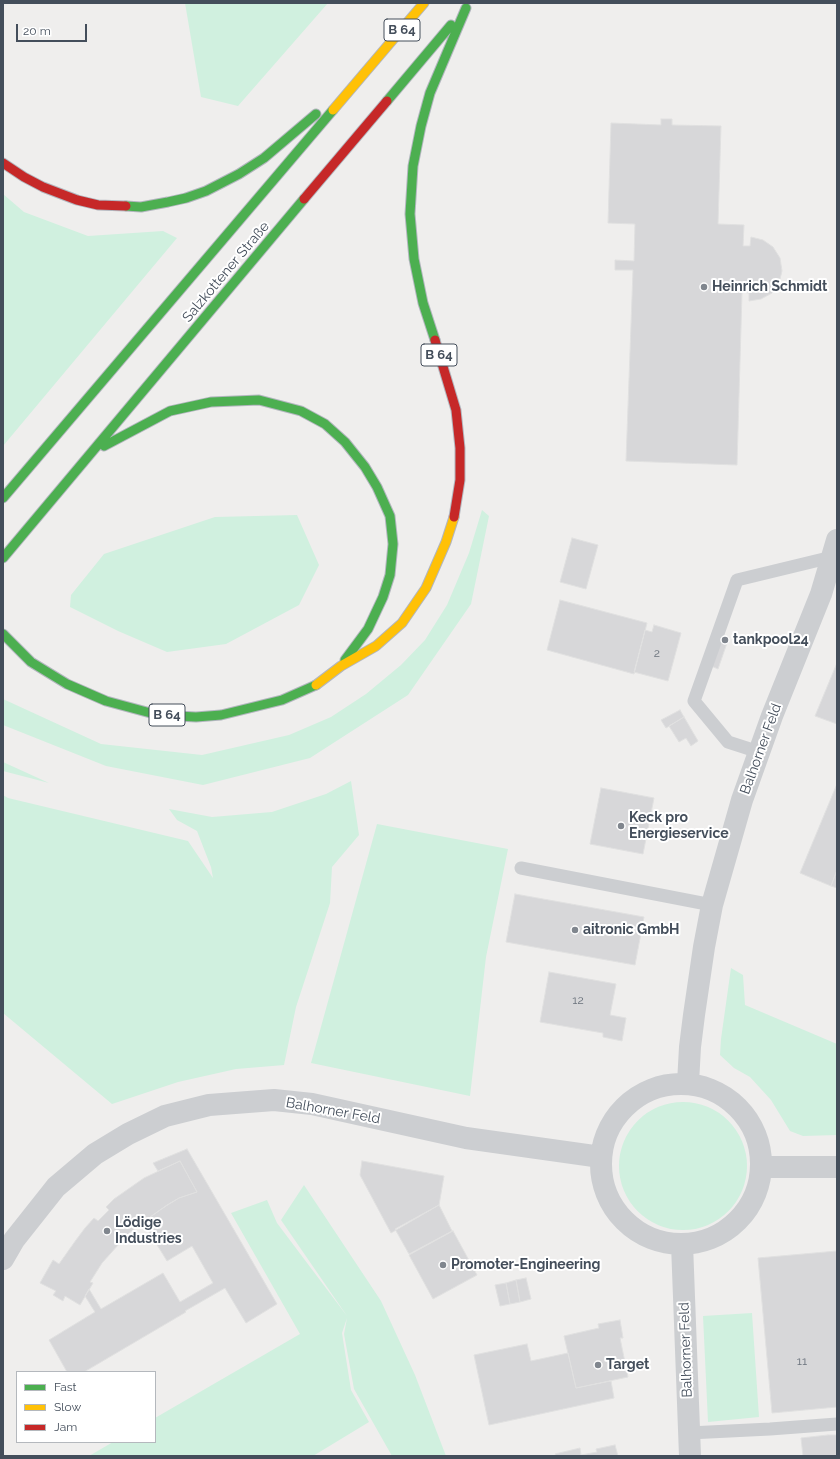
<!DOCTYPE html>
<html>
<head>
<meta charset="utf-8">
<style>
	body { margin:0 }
	#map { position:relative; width:840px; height:1459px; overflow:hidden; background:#efeeed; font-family:Raleway,sans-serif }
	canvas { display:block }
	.frame { position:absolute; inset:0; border:4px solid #444e5b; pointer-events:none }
	.legend { position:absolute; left:16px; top:1371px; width:140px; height:72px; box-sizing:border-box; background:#fff; border:1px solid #b4b8bd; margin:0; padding:5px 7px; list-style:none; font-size:12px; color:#444e5b }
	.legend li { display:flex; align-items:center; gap:8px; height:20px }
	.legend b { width:20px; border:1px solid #b4b8bd }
	.scale { position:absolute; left:16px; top:24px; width:71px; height:18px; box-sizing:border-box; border:2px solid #444e5b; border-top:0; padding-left:5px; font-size:12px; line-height:14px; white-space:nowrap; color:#444e5b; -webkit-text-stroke:3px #fff; paint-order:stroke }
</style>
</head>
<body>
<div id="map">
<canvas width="840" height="1459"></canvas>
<div class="frame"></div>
<ul class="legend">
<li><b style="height:5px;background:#4caf50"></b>Fast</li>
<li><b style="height:5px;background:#ffc107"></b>Slow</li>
<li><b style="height:5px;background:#c62828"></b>Jam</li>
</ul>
<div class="scale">20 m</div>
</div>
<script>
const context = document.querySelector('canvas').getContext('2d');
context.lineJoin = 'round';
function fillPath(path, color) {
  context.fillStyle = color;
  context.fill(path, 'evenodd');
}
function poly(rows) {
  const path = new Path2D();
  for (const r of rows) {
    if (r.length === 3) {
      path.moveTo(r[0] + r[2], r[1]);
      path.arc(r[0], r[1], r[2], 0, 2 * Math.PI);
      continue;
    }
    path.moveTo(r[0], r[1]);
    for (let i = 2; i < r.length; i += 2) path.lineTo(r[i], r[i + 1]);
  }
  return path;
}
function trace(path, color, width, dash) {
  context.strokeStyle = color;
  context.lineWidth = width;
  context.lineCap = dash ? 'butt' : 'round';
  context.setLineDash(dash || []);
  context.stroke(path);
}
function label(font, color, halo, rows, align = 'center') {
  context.font = font + ' Raleway,sans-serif';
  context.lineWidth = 4;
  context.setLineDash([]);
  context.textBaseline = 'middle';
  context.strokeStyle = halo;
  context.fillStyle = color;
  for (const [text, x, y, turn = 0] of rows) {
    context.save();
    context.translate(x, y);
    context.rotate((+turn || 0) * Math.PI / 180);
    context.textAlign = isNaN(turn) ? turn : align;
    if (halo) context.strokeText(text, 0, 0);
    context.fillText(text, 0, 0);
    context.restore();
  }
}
const green = poly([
	[185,3,328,3,238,106,201,97],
	[3,194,24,212,88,236,163,231,177,238,3,446],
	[482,510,489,516,471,604,408,695,310,758,203,785,106,766,3,725,3,699,101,744,202,755,289,735,331,717,366,694,401,665,425,640,447,605,469,553],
	[297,515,319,565,299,605,226,644,167,652,118,631,70,607,71,595,104,554,215,517],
	[3,762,49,783,3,771],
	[351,781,359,835,332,867,330,903,296,1007,284,1065,236,1069,178,1082,112,1104,3,1013,3,795,8,798,188,841,213,878,211,867,197,831,177,820,169,809,212,817,272,812,326,794],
	[377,824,508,849,486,957,470,1096,311,1063],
	[731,968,743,975,745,1005,837,1044,837,1135,803,1136,790,1131,771,1100,750,1077,734,1068,720,1055,721,1039],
	[683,1166,64],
	[304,1185,381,1301,415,1375,446,1456,392,1456,354,1389,344,1334,347,1318,342,1333,351,1390,369,1422,313,1456,89,1456,113,1442,155,1442,155,1418,300,1334,231,1213,267,1200,277,1223,347,1316,281,1220],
	[752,1313,759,1417,708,1422,703,1316]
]);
const building = poly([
	[661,119,672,119,672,125,721,126,718,224,744,225,743,246,750,246,751,237,763,240,773,247,780,258,782,271,779,283,772,293,761,299,749,301,749,293,742,292,737,465,626,461,633,270,615,270,615,260,634,261,635,224,608,223,611,123,661,125,661,119],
	[572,538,598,545,586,589,560,582,572,538],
	[560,600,647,623,634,674,547,650,560,600],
	[654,625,681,633,668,681,634,672,645,630,652,632,654,625],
	[720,640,727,643,718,669,711,666,720,640],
	[837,663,837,724,815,716,837,663],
	[680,710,684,717,666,728,661,720,680,710],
	[684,717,698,741,691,746,686,738,679,742,669,726,684,717],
	[837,784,837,870,831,886,800,873,837,784],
	[601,788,654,798,643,854,590,844,601,788],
	[837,870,837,888,831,886,837,870],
	[515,894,644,917,635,965,506,942,515,894],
	[549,972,616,984,610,1015,626,1018,622,1041,603,1037,603,1033,540,1022,549,972],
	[187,1149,277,1304,246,1323,225,1288,185,1311,186,1312,84,1372,67,1372,49,1340,95,1312,85,1296,89,1289,101,1309,163,1273,180,1302,213,1283,192,1246,167,1261,143,1222,167,1205,179,1198,197,1192,180,1161,158,1171,153,1163,187,1149],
	[180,1161,197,1192,179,1198,166,1206,143,1222,128,1234,102,1263,90,1282,93,1283,80,1305,65,1296,63,1301,53,1295,56,1291,40,1283,53,1260,59,1264,76,1240,85,1228,94,1218,98,1221,109,1210,106,1207,114,1199,144,1178,180,1161],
	[362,1161,444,1176,439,1205,391,1233,360,1175,362,1161],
	[439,1205,452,1231,409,1254,395,1229,439,1205],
	[453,1231,477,1275,433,1299,409,1255,453,1231],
	[837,1251,837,1407,772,1413,758,1258,837,1251],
	[526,1278,531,1299,520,1302,516,1280,526,1278],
	[516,1280,520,1302,510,1304,506,1283,516,1280],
	[506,1283,510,1304,500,1306,495,1285,506,1283],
	[620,1320,623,1338,620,1338,628,1377,576,1388,564,1336,599,1328,598,1324,620,1320],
	[527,1344,531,1361,568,1353,576,1388,611,1381,614,1398,489,1425,474,1355,527,1344],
	[828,1435,837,1435,837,1456,803,1456,801,1438,828,1435],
	[615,1445,618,1456,556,1456,555,1454,580,1448,581,1455,597,1452,596,1449,615,1445]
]);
const lane = poly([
	[759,752,728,742,694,701,737,580,832,557],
	[521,868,712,905],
	[689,1433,770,1429,837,1424]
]);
const street = poly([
	[688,1083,690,1047,694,1015,704,947,712,905,742,800,772,716,821,594,837,540],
	[681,1164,80],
	[762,1167,837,1167],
	[682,1244,690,1456],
	[3,1259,14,1240,56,1187,95,1154,128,1134,165,1116,209,1105,274,1100,312,1104,466,1138,601,1157]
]);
const fast = poly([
	[387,101,451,25],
	[126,206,141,207,168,202,186,198,206,191,239,174,264,158,316,114],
	[435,340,423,303,414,259,410,214,413,166,421,126,430,93,466,8],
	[104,446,170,411,211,402,259,400,301,411,325,424,345,442,365,467,377,487,390,516,393,544,390,575,383,597,368,629,345,660],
	[3,498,333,110],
	[3,558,304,199],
	[3,634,31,662,67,684,106,701,158,715,196,717,221,715,282,700,316,685]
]);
const slow = poly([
	[333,110,424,3],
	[316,685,341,666,376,646,402,623,426,588,446,542,454,517]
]);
const jam = poly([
	[3,163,24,177,43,187,77,200,98,205,126,206],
	[304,199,387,101],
	[435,340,456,410,460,448,460,480,454,517]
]);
const markers = [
	[704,287,4,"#80868e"],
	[725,640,4,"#80868e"],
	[621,826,4,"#80868e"],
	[575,930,4,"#80868e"],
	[107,1231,4,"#80868e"],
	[443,1265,4,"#80868e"],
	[598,1365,4,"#80868e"]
];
const numberNames = [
	["2",657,653],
	["12",578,1000],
	["11",802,1361]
];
const shields = [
	[402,30,36],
	[439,355,36],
	[167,715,36]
];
const shieldNames = [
	["B 64",402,30],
	["B 64",439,355],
	["B 64",167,715]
];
const streetNames = [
	["Salzkottener Straße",226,272,-50],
	["Balhorner Feld",761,749,-70],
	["Balhorner Feld",333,1111,10],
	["Balhorner Feld",686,1350,-92]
];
const poiNames = [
	["Heinrich Schmidt",712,287],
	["tankpool24",733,640],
	["Keck pro",629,818],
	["Energieservice",629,834],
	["aitronic GmbH",583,930],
	["Lödige",115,1223],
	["Industries",115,1239],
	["Promoter-Engineering",451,1265],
	["Target",606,1365]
];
fillPath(green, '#d0f0df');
fillPath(building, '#d7d7d9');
trace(building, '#e0e0e0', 1);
trace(fast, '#b2b6be', 11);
trace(slow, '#b2b6be', 11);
trace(jam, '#b2b6be', 11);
trace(lane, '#ccced1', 13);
trace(street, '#ccced1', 22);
trace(fast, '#4caf50', 9);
trace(slow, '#ffc107', 9);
trace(jam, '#c62828', 9);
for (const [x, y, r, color] of markers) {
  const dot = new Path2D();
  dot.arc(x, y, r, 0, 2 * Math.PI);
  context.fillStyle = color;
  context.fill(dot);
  trace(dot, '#fff', 1.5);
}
label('12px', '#6a727c', null, numberNames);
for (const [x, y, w] of shields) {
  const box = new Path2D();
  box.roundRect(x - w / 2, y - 11, w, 22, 3);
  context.fillStyle = '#fff';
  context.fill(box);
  trace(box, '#444e5b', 1);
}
label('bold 13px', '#444e5b', null, shieldNames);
label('14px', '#444e5b', '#fff', streetNames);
label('bold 14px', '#444e5b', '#fff', poiNames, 'left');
</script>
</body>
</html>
